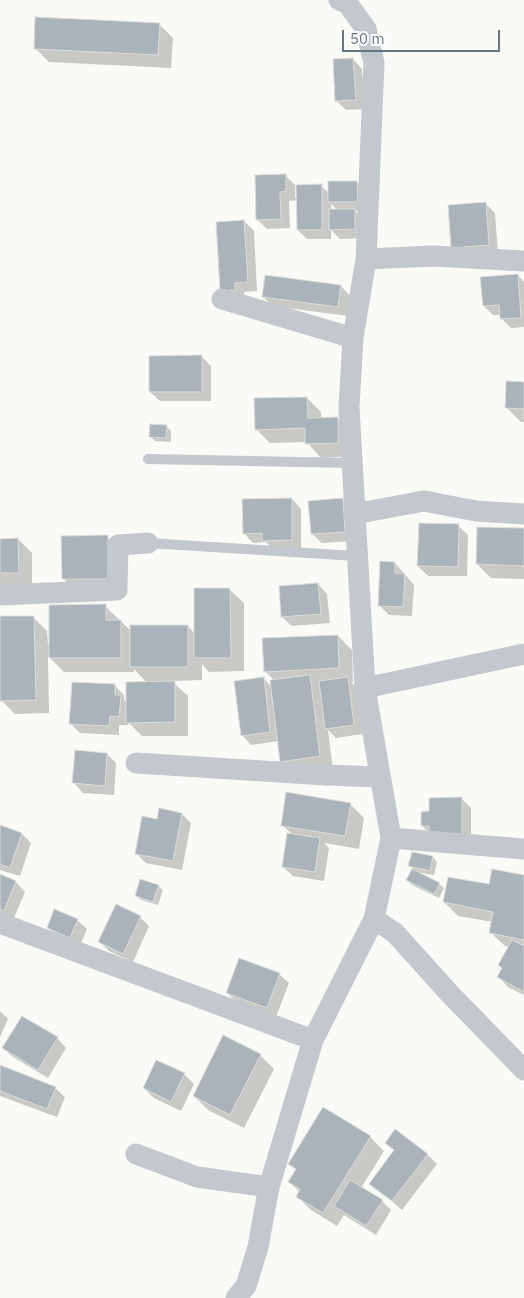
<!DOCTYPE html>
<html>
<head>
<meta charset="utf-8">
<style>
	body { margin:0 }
	#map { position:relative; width:524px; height:1298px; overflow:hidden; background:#fafaf7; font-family:"IBM Plex Sans",sans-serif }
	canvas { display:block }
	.scale { position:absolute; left:342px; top:30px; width:158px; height:22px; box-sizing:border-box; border:2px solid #637784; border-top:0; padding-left:6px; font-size:15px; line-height:18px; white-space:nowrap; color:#637784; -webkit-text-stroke:4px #fff; paint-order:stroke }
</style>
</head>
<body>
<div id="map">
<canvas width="524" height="1298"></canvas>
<div class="scale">50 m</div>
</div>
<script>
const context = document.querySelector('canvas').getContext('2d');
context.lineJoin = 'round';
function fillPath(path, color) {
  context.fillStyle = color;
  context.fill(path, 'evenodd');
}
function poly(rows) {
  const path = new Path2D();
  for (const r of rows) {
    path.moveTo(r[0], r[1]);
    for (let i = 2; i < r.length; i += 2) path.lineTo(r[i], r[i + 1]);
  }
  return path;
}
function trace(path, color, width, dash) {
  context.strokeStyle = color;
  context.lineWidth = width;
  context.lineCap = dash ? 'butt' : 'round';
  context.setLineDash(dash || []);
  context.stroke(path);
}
const shadow = poly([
	[159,24,173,38,171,68,49,62,35,48],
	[353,59,362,69,365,109,346,110,337,101],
	[285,175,295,185,295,198,321,186,329,193,357,182,366,192,367,211,355,211,364,220,364,238,340,239,331,230,331,239,307,239,298,230,298,200,289,201,290,228,267,229,257,219],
	[331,204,338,210,331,211],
	[485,203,495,213,498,254,462,257,449,206],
	[244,221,254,231,257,291,244,292,244,299,222,290],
	[518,275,524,282,524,327,511,328,502,319,501,315,493,315,484,306],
	[341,286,350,296,348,316,273,306,263,297],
	[201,356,211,366,211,401,160,401,150,392],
	[524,383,524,422,521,422,507,408],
	[307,398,321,412,321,419,337,418,351,432,352,456,321,458,307,442,270,443,256,429],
	[167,427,171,431,171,442,155,441,150,436],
	[292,499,301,509,301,549,273,550,266,542,253,543,244,533],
	[342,500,352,509,354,541,322,543,312,534],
	[458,526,468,535,467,576,428,576,418,566],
	[524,529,524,579,491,578,477,564],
	[107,537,121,551,121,592,77,592,63,578],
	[18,539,32,553,32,586,0,587,0,540],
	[395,563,414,585,412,616,389,615,379,605],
	[318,584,327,594,330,623,292,626,282,617],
	[230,590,244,603,244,671,209,672,202,664,202,680,172,681,188,696,188,736,142,736,129,723,128,725,119,725,119,735,80,733,70,723,115,686,124,695,124,700,128,704,147,683,134,669,134,672,64,672,48,656,49,713,15,714,1,700,0,618,33,617,47,631,48,645,50,645,105,606,132,632,188,626,195,634],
	[338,636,352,650,353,682,351,682,357,688,363,734,336,738,328,730,333,770,295,775,281,761,279,741,251,745,242,735,263,678,272,687,274,680,265,671],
	[107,754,116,763,114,795,83,793,74,783],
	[461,798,471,808,471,848,432,835,422,826,431,813],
	[350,804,364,818,359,849,324,843,329,848,324,881,293,876,283,867,293,835,282,825],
	[182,814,191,823,182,870,146,863,137,854,158,820],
	[0,826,22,834,31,843,20,876,0,870],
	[413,853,433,857,437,862,434,875,416,872,439,884,444,888,439,898,412,885,407,880,413,869,410,866],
	[0,876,16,882,25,892,13,920,0,914],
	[524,877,524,995,508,987,499,977,503,969,509,947,505,946,491,933,493,922,458,916,444,902,490,886],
	[158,886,163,890,158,905,141,900,136,895],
	[140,917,149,926,133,962,109,951,100,942],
	[77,920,87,929,80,946,58,937,48,927],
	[279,974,289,983,276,1017,237,1002,227,993],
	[0,1011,8,1019,0,1037],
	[57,1038,66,1048,48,1078,13,1057,3,1048],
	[260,1055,274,1069,244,1128,208,1110,194,1096],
	[0,1066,55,1088,65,1097,57,1117,0,1096],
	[184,1074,194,1084,181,1111,154,1098,144,1088],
	[370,1137,384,1151,361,1188,382,1201,391,1210,376,1235,344,1215,337,1226,311,1210,297,1196,300,1192,289,1182,296,1170,290,1164],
	[427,1154,437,1164,402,1210,370,1183]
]);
const building = poly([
	[35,17,160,23,158,55,34,49,35,17],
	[353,58,356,100,335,101,333,59,353,58],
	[286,174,286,191,280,192,281,219,256,220,255,175,286,174],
	[328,181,357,181,358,202,328,202,328,181],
	[322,184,322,230,297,230,296,185,322,184],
	[486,202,489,245,451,248,448,205,486,202],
	[329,209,355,209,355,229,329,230,329,209],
	[244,220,248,282,235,283,235,290,220,291,216,222,244,220],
	[518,274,521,318,500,319,499,305,483,306,480,277,518,274],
	[265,275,341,285,338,307,262,297,265,275],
	[202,355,202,392,149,392,149,356,202,355],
	[506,381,524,382,524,419,523,409,505,408,506,381],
	[307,397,308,418,338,417,338,443,305,444,305,428,255,430,254,398,307,397],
	[150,424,167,425,166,438,149,437,150,424],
	[292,498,292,540,262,541,262,533,243,534,242,499,292,498],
	[343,498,345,532,311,534,308,501,343,498],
	[419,523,459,524,458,567,417,566,419,523],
	[477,527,524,528,524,566,476,564,477,527],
	[108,535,108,579,62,579,61,536,108,535],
	[18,538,19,573,0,573,0,539,18,538],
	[380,561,395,562,395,573,405,574,403,607,378,606,380,561],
	[318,583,321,614,281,617,279,586,318,583],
	[194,588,230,588,231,658,194,658,194,588],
	[106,604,106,620,121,620,121,658,49,658,49,605,106,604],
	[0,616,34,616,36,700,0,701,0,616],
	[130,625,188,625,188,667,130,667,130,625],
	[338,635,339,668,264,672,262,638,338,635],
	[310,675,320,756,280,762,270,680,310,675],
	[264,677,270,732,241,736,234,681,264,677],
	[348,677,354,725,325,729,319,681,348,677],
	[175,681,175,722,126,723,126,682,175,681],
	[72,682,115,684,115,695,121,695,119,717,110,716,109,726,69,724,72,682],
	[75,750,107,753,105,786,72,783,75,750],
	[286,792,351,803,345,836,281,826,286,792],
	[462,797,462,839,429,833,429,826,421,826,421,812,429,811,429,798,462,797],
	[159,808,182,813,173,861,135,854,142,816,157,819,159,808],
	[0,825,22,833,10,868,0,864,0,825],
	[287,833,320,838,315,872,282,867,287,833],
	[412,852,433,856,430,871,408,866,412,852],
	[412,869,440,883,434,894,406,880,412,869],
	[492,869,524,875,524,940,489,933,493,912,443,902,448,877,489,884,492,869],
	[0,874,16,881,4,911,0,909,0,874],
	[140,879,159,885,153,902,135,896,140,879],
	[116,904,141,916,123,954,98,942,116,904],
	[54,909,78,919,70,938,47,928,54,909],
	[512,940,524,946,524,992,497,977,502,968,498,965,512,940],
	[239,958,280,973,267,1008,226,993,239,958],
	[22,1016,58,1037,38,1070,2,1048,22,1016],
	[223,1035,261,1054,230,1115,193,1096,223,1035],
	[156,1060,185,1073,171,1102,143,1088,156,1060],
	[0,1065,56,1087,47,1109,0,1091,0,1065],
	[323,1107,371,1136,323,1213,296,1197,300,1189,288,1182,296,1169,288,1164,323,1107],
	[395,1129,428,1154,392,1201,369,1184,394,1150,385,1143,395,1129],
	[350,1180,383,1200,366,1226,334,1206,350,1180]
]);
const lane = poly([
	[148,459,352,463],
	[148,543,356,556]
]);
const street = poly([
	[366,259,434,256,524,261],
	[222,299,353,338],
	[354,514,424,501,476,511,524,514],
	[0,595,117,590,118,545,148,543],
	[365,688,524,654],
	[136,763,326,775,380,777],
	[391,838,524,849],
	[374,919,395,933,450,994,524,1070],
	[0,923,313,1040],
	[136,1154,197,1177,269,1187],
	[236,1298,246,1286,258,1247,269,1187,313,1040,374,919,391,838,365,688,349,407,353,338,366,259,374,63,366,29,348,4,339,0]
]);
fillPath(shadow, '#0003');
fillPath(building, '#a9b3b9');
trace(building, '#dcdcd9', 1);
trace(lane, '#c3c8cc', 10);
trace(street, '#c3c8cc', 21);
</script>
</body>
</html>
